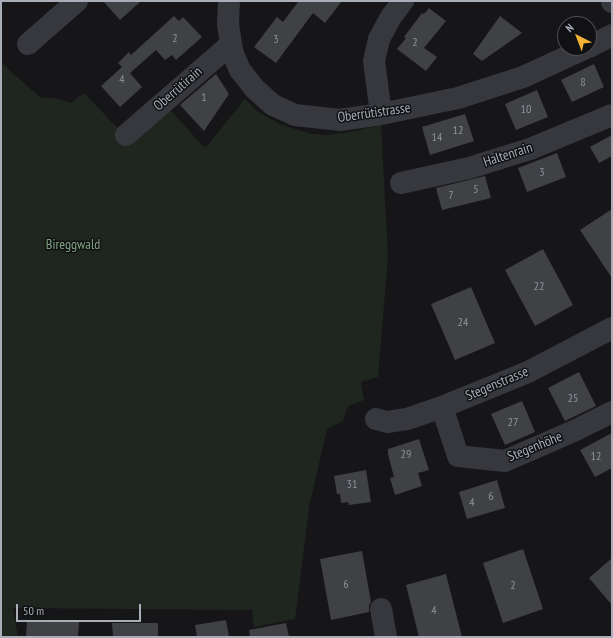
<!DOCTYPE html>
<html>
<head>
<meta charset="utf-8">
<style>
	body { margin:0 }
	#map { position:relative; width:613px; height:638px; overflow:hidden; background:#161618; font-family:"PT Sans Narrow",sans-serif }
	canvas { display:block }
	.frame { position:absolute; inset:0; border:2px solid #a8adb8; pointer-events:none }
	.north { position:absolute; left:557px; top:16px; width:40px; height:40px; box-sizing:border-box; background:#111113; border:1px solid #4d4f55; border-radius:50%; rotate:318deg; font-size:11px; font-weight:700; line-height:16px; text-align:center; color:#a8adb8 }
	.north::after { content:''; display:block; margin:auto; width:14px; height:18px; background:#f2b134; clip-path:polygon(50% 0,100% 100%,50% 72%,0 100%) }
	.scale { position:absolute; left:16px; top:604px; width:125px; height:18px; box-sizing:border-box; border:2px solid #a8adb8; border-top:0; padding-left:5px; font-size:12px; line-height:14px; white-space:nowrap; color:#a8adb8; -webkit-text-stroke:3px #111113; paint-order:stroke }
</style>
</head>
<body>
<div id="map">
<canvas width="613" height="638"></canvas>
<div class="frame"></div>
<div class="north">N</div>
<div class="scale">50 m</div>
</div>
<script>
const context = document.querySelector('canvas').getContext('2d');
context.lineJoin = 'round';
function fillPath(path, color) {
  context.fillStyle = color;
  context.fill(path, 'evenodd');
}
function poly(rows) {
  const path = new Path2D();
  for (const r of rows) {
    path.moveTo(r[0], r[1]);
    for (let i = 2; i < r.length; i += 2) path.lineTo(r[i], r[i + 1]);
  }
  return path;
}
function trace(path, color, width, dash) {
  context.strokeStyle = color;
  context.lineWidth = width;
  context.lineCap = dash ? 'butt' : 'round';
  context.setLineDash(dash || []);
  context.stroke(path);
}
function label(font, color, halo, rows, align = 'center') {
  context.font = font + ' "PT Sans Narrow",sans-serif';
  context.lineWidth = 3;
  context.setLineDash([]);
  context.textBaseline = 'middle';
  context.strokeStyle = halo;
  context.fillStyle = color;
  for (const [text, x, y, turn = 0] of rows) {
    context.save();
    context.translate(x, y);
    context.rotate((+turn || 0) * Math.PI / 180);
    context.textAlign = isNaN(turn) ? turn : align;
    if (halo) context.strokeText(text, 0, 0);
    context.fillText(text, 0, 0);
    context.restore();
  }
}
const green = poly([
	[1,61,10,71,40,97,60,99,71,103,84,93,129,140,167,106,202,145,206,147,245,99,257,111,269,118,282,125,312,134,325,135,345,133,381,125,388,257,378,377,361,382,364,400,350,405,346,411,343,421,327,429,309,507,295,619,254,627,252,610,13,608,18,637,1,637]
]);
const building = poly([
	[103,1,141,1,120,20],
	[296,1,342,1,325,23,313,13,276,63,254,47,277,17,283,22,298,2],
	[429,8,446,21,424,48,437,57,426,71,397,49,406,38,404,37,422,13,424,14],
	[174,16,179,21,183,17,202,37,176,60,172,55,165,60,156,50,130,73,142,87,120,107,101,86,122,67,118,63,129,52,131,55],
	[500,16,522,33,482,61,473,54],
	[594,64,604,87,572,102,561,80],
	[216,74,229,94,204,131,180,105],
	[537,90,548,117,516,130,505,104],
	[465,114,474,141,430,155,422,127],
	[612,135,612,156,599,163,590,147],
	[557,153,566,177,527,192,518,168],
	[485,176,491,198,442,210,436,188],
	[612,209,612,278,580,230],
	[543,249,573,305,535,326,505,270],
	[471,287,495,343,455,360,431,304],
	[579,372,596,406,565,421,548,388],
	[522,401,535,432,505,445,491,414],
	[612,433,612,468,595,477,580,450],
	[419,439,429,470,418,473,422,486,395,495,390,478,394,477,388,454,388,449],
	[366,470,371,502,349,505,348,502,341,503,340,494,337,494,334,476],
	[497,480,505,508,467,519,459,492],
	[523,549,543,609,503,623,483,563],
	[362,551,371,602,369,605,369,612,331,620,320,559],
	[612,558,612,605,589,578],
	[446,574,462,637,419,637,406,585],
	[27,620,79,622,78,637,26,637],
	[226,620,229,637,197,637,195,625],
	[112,623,158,623,158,637,113,637],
	[286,623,289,637,250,637,249,630]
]);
const minor = poly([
	[229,1,228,24,231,44,233,54,240,70,255,89,273,105,295,115,340,120,381,114,458,98,523,77,586,48],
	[612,1,612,2],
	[28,44,77,1],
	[589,47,612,35],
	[381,114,374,61,379,39,391,17,403,1],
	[126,135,231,44],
	[401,183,469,168,530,149,612,115],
	[442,407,458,456,505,461,576,430,612,412],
	[376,419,387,422,407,419,442,407,528,372,612,328],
	[381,609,386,637]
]);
const numberNames = [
	["2",175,39],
	["3",276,40],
	["2",415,43],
	["4",122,80],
	["8",583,83],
	["1",204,98],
	["10",526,110],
	["12",458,131],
	["14",437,138],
	["3",542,173],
	["5",476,190],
	["7",451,196],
	["22",539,287],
	["24",463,323],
	["25",573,399],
	["27",513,423],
	["29",406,455],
	["12",596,457],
	["31",352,485],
	["6",491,497],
	["4",472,503],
	["6",346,585],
	["2",513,586],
	["4",434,611]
];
const streetNames = [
	["Oberrütirain",178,89,-41],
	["Oberrütistrasse",374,113,-8],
	["Haltenrain",508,155,-18],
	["Stegenstrasse",497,384,-23],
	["Stegenhöhe",535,447,-22]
];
const parkNames = [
	["Bireggwald",73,245]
];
fillPath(green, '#1e261f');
fillPath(building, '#404145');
trace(minor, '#37383d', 22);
label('12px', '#8e929b', null, numberNames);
label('14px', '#a8adb8', '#111113', streetNames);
label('14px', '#7fa381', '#111113', parkNames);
</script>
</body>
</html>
